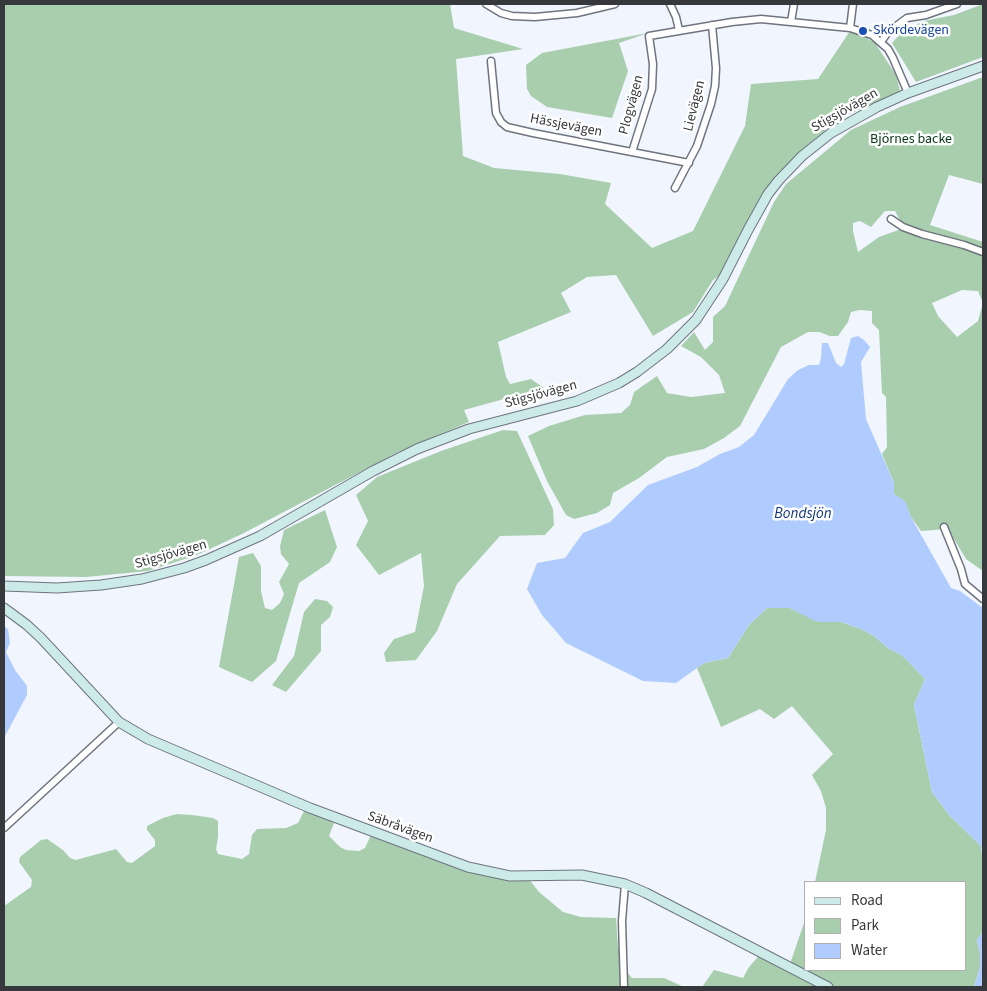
<!DOCTYPE html>
<html>
<head>
<meta charset="utf-8">
<style>
	body { margin:0 }
	#map { position:relative; width:987px; height:991px; overflow:hidden; background:#f0f5fe; font-family:"Source Sans 3",sans-serif }
	canvas { display:block }
	.frame { position:absolute; inset:0; border:5px solid #36383c; pointer-events:none }
	.legend { position:absolute; left:804px; top:881px; width:162px; height:90px; box-sizing:border-box; background:#fff; border:1px solid #afafb1; margin:0; padding:6px 9px; list-style:none; font-size:15px; color:#36383c }
	.legend li { display:flex; align-items:center; gap:10px; height:25px }
	.legend b { width:25px; border:1px solid #afafb1 }
</style>
</head>
<body>
<div id="map">
<canvas width="987" height="991"></canvas>
<div class="frame"></div>
<ul class="legend">
<li><b style="height:6px;background:#cbeae8"></b>Road</li>
<li><b style="height:14px;background:#a9ceae"></b>Park</li>
<li><b style="height:14px;background:#b0ccfe"></b>Water</li>
</ul>
</div>
<script>
const context = document.querySelector('canvas').getContext('2d');
context.lineJoin = 'round';
function fillPath(path, color) {
  context.fillStyle = color;
  context.fill(path, 'evenodd');
}
function poly(rows) {
  const path = new Path2D();
  for (const r of rows) {
    path.moveTo(r[0], r[1]);
    for (let i = 2; i < r.length; i += 2) path.lineTo(r[i], r[i + 1]);
  }
  return path;
}
function trace(path, color, width, dash) {
  context.strokeStyle = color;
  context.lineWidth = width;
  context.lineCap = dash ? 'butt' : 'round';
  context.setLineDash(dash || []);
  context.stroke(path);
}
function label(font, color, halo, rows, align = 'center') {
  context.font = font + ' "Source Sans 3",sans-serif';
  context.lineWidth = 5;
  context.setLineDash([]);
  context.textBaseline = 'middle';
  context.strokeStyle = halo;
  context.fillStyle = color;
  for (const [text, x, y, turn = 0] of rows) {
    context.save();
    context.translate(x, y);
    context.rotate((+turn || 0) * Math.PI / 180);
    context.textAlign = isNaN(turn) ? turn : align;
    if (halo) context.strokeText(text, 0, 0);
    context.fillText(text, 0, 0);
    context.restore();
  }
}
const green = poly([
	[4,4,450,4,454,28,523,49,456,59,463,156,494,168,560,174,611,183,605,204,652,248,693,231,745,126,751,84,818,79,850,31,865,37,875,43,896,75,900,91,820,128,826,130,800,151,776,179,722,274,713,280,693,312,653,336,616,275,587,277,561,293,571,312,498,342,506,377,510,384,531,379,544,388,464,410,469,422,398,452,242,534,197,555,148,571,86,577,4,576],
	[983,4,983,57,916,82,892,43,902,32,924,21,954,15],
	[648,33,619,43,628,71,612,118,547,107,531,96,527,89,526,65,542,53],
	[983,77,983,184,949,175,930,225,983,242,983,571,966,559,948,529,921,531,911,517,905,502,894,494,894,483,882,454,887,447,886,397,882,393,879,330,872,323,872,311,860,310,851,312,848,322,838,336,830,336,819,332,808,332,781,347,740,426,724,438,704,449,667,457,639,478,613,493,610,505,597,513,574,519,566,515,547,481,528,436,549,426,585,415,621,413,630,405,634,392,657,376,667,393,691,397,725,393,719,375,701,357,681,346,694,332,705,350,713,342,713,317,725,306,774,202,786,184,851,130,900,107],
	[885,211,895,211,904,228,879,237,858,252,853,231,853,223,860,221,871,227],
	[962,290,978,291,983,303,978,321,957,337,938,316,932,303],
	[503,430,517,431,553,509,554,525,545,535,500,536,457,584,437,631,416,660,386,662,384,653,394,639,415,632,424,586,421,553,379,575,356,545,368,521,356,495,377,477,441,451],
	[325,510,337,547,330,562,299,583,276,661,252,682,219,667,239,557,253,553,261,566,261,591,265,608,272,610,280,603,284,594,279,582,289,564,281,554,280,546,284,530],
	[315,599,327,601,333,607,330,617,321,625,321,651,286,692,272,685,294,656,304,612],
	[767,608,790,608,820,622,841,622,861,629,874,636,888,648,903,656,925,679,914,705,932,792,950,816,981,846,983,864,983,932,977,940,980,953,980,968,974,987,702,987,714,970,743,978,749,967,764,950,790,964,806,917,806,970,966,970,966,882,815,882,826,830,826,808,821,791,812,775,833,754,792,706,774,719,760,709,721,727,697,668,704,663,728,658,749,625],
	[305,809,334,823,329,836,340,847,346,850,359,851,365,848,371,835,472,872,497,877,528,878,539,892,563,912,581,917,616,918,618,947,626,971,632,978,664,978,684,987,4,987,4,906,31,887,32,880,19,862,20,857,41,840,47,839,63,850,70,858,76,860,116,849,127,862,132,863,155,846,155,840,147,830,147,826,163,818,177,814,192,815,213,818,218,821,218,837,216,849,218,854,242,859,249,854,252,835,257,829,286,828,298,823]
]);
const water = poly([
	[858,336,864,340,870,347,861,362,866,419,894,483,894,494,905,501,911,517,951,588,960,591,983,608,983,864,981,846,950,816,932,792,914,705,925,679,903,656,888,648,874,636,861,629,841,622,820,622,813,620,790,608,767,608,749,625,728,658,704,663,676,683,643,681,566,643,542,615,527,589,537,563,565,558,583,533,610,522,648,485,697,467,720,454,739,447,754,435,788,379,798,370,809,365,819,365,821,358,822,343,828,343,836,363,841,367,844,364,851,338],
	[4,626,8,629,10,643,6,652,15,670,27,686,27,695,4,738],
	[983,932,983,987,974,987,980,968,980,953,977,940]
]);
const minor = poly([
	[486,4,501,13,512,16,535,17,577,13,615,4],
	[670,4,676,17,679,30],
	[791,22,794,4],
	[850,28,853,4],
	[881,42,888,32,907,18,926,15,957,4],
	[491,61,496,113,501,122,507,127,533,133,689,163],
	[632,152,652,89,653,64,649,36,732,22,761,19,850,28,872,35,888,49,893,58,908,93],
	[675,188,697,146,711,104,715,86,716,68,712,25],
	[891,219,903,227,922,234,964,245,983,252],
	[944,527,961,569,965,584,983,599],
	[4,828,119,722],
	[624,987,622,921,625,884]
]);
const secondary = poly([
	[4,586,57,588,101,585,142,579,184,568,206,560,260,536,373,471,417,449,469,429,577,401,619,383,637,372,667,349,696,320,723,279,748,230,768,194,779,180,802,156,831,133,877,107,908,93,983,66],
	[4,608,27,625,41,638,119,722,148,739,310,808,468,867,510,876,582,875,625,884,646,893,828,987]
]);
const markers = [
	[863,31,5,"#1a4fb4"]
];
const transitNames = [
	["Skördevägen",873,31]
];
const streetNames = [
	["Plogvägen",632,105,-75],
	["Lievägen",695,106,-76],
	["Stigsjövägen",845,111,-30],
	["Hässjevägen",566,126,11],
	["Stigsjövägen",541,395,-15],
	["Stigsjövägen",171,555,-16],
	["Säbråvägen",400,828,20]
];
const parkNames = [
	["Björnes backe",911,140]
];
const waterNames = [
	["Bondsjön",803,515]
];
fillPath(green, '#a9ceae');
fillPath(water, '#b0ccfe');
trace(minor, '#6f747e', 9);
trace(secondary, '#6f747e', 11);
trace(minor, '#fff', 6);
trace(secondary, '#cbeae8', 9);
for (const [x, y, r, color] of markers) {
  const dot = new Path2D();
  dot.arc(x, y, r, 0, 2 * Math.PI);
  context.fillStyle = color;
  context.fill(dot);
  trace(dot, '#fff', 2);
}
label('14px', '#164399', '#fff', transitNames, 'left');
label('14px', '#36383c', '#fff', streetNames);
label('14px', '#083615', '#fff', parkNames);
label('italic 15px', '#12357b', '#fff', waterNames);
</script>
</body>
</html>
